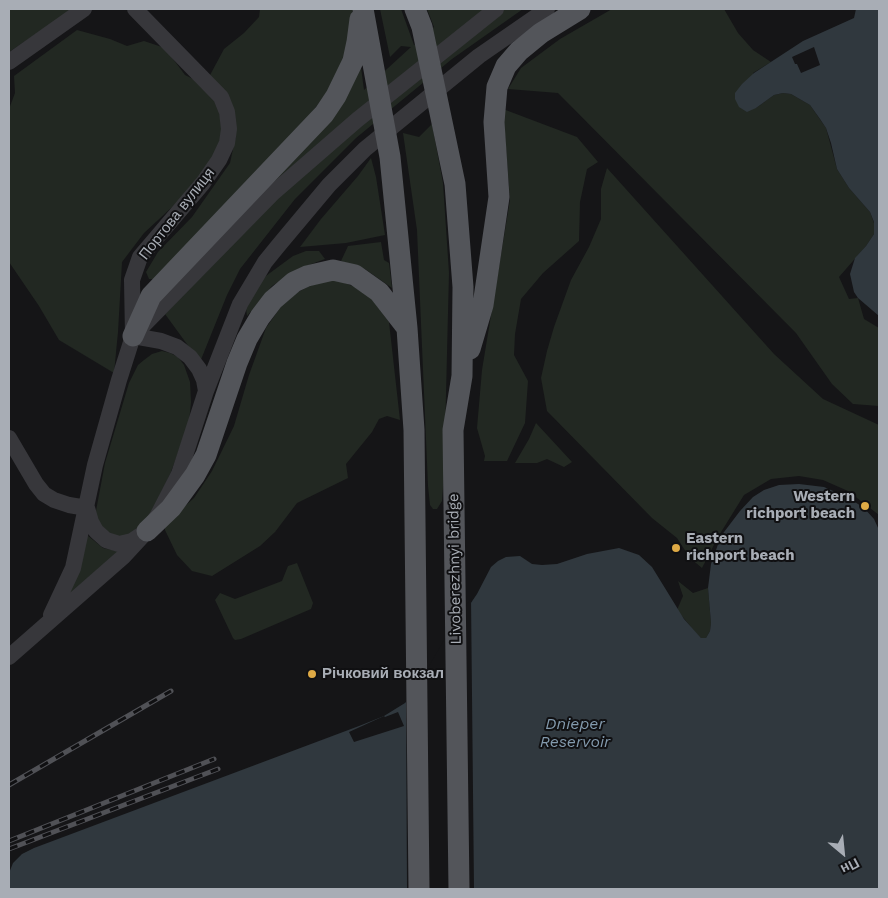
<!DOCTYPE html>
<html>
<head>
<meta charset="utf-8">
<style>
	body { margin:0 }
	#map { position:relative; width:888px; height:898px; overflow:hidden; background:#151517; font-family:"Work Sans",sans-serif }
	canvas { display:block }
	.frame { position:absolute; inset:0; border:10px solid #a8adb5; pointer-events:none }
	.north { position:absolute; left:818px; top:828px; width:50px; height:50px; -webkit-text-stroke:4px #101012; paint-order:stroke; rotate:152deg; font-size:14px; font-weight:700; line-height:20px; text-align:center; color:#a8adb5 }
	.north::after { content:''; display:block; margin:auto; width:18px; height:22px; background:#a8adb5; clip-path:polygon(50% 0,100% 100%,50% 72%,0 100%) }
</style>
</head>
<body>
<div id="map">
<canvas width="888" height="898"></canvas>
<div class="frame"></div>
<div class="north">Пн</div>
</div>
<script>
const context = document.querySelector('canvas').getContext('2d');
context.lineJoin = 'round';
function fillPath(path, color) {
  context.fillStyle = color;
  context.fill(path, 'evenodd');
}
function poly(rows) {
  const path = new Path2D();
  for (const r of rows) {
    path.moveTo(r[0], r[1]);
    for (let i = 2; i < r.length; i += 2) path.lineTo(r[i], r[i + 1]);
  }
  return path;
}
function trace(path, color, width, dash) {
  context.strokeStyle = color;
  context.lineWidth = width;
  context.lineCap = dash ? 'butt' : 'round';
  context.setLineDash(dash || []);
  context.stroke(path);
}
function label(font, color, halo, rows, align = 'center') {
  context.font = font + ' "Work Sans",sans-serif';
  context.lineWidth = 4;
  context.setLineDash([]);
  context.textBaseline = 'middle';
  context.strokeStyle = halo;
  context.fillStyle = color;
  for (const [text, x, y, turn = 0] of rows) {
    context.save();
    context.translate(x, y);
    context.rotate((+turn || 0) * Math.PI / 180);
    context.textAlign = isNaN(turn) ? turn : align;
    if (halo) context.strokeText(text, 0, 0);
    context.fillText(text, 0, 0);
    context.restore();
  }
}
const green = poly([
	[9,9,73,9,9,52],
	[260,9,353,9,348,49,334,82,311,114,154,279,149,279,146,272,158,252,192,217,230,163,236,135,209,77,224,49,244,33,259,17],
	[380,9,401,9,414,45,434,27,427,9,486,9,196,260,360,60,364,90,411,47,401,46,390,57],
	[502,9,523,9,452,59,356,138,295,199,240,269,227,295,200,362,165,314,296,179],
	[612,9,724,9,738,33,753,50,771,62,753,73,756,108,774,95,783,93,791,94,810,105,826,128,837,169,849,188,870,212,874,223,874,234,866,246,839,277,849,299,858,298,864,319,879,328,879,406,853,404,832,384,796,333,558,93,508,89,521,68,560,39],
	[77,30,110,39,127,46,144,41,165,48,185,75,203,84,218,103,222,132,216,157,197,184,144,233,122,262,118,332,114,373,59,340,39,306,9,262,9,109,15,93,14,76],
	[503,109,577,137,598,162,587,169,580,202,579,241,543,273,521,299,515,334,514,355,528,381,525,423,507,461,484,461,485,456,477,428,482,370,510,200],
	[432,124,443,183,449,273,444,474,442,501,437,509,433,509,430,505,428,486,417,230,403,133,419,137],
	[371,158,376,177,385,235,346,243,300,247,321,219,358,176],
	[607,168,774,354,823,399,879,425,879,515,848,491,823,480,799,476,771,479,744,495,718,537,702,568,690,558,677,538,652,518,547,411,541,378,547,351,554,327,571,280,589,247,601,219,601,189],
	[381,242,384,260,389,263,392,288,365,269,341,261,348,246],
	[306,251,319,251,325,259,298,269,272,286,247,316,246,308,259,281,293,256],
	[337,280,355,287,371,298,389,322,400,420,387,416,379,419,372,432,346,464,348,478,297,503,275,532,260,546,212,576,192,571,177,555,165,530,165,524,194,498,212,471,234,426,249,375,266,328,282,305,298,292,320,281],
	[162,351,170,353,178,357,184,365,190,382,191,402,189,422,171,472,151,513,133,533,123,536,114,536,104,529,95,516,105,463,129,383,138,365,144,360,152,354],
	[536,423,572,462,564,467,547,459,537,463,515,463,529,439],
	[87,535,103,548,121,552,67,601],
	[297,563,313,603,311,609,241,639,235,640,233,638,215,600,220,593,235,599,282,581,288,566],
	[678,581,693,593,708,588,711,623,710,631,706,638,701,638,696,633,677,610,683,596]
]);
const water = poly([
	[856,9,879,9,879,316,858,298,854,292,850,274,855,258,866,246,874,234,874,222,870,212,849,188,837,169,831,143,826,128,820,119,810,105,791,94,783,93,774,95,756,108,747,112,739,107,735,99,735,93,742,84,754,73,803,41,854,18],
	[799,484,824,487,849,498,864,508,874,519,879,530,879,889,9,889,9,873,13,863,22,854,34,848,359,726,384,716,405,703,420,687,458,622,477,594,491,567,498,561,506,557,520,556,532,564,542,565,557,564,587,554,619,548,639,555,652,567,684,619,701,638,706,638,710,631,711,623,708,588,711,564,721,536,740,511,753,497,764,490,779,485]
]);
const pier = poly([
	[814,47,820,65,801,73,797,64,795,64,792,57],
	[471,598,474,889,407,889,406,699,418,685,455,621],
	[398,712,404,726,354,742,349,732,384,716,385,717]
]);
const minor = poly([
	[135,9,221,97,227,112,229,129,227,143,219,160,203,183,140,257,132,280,133,336,161,341,177,347,190,357,199,369,204,380,206,391],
	[9,62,84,9],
	[9,438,36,484,44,494,54,500,69,505,87,508],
	[87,508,91,522,96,531,106,540,119,544,132,541,141,535],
	[51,615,73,568,95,465,119,380,133,336,273,193,357,120,496,9],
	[9,657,123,557,147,531,158,515,179,474,206,391,240,304,265,262,278,246,329,185,365,149,479,56,547,9]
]);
const major = poly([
	[363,9,390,157,407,328,414,430,419,889],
	[415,9,422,27,455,184,463,287,462,376,453,430,459,889],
	[133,336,151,296,324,114,336,96,353,61,357,42,360,19],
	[470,349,483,305,499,197,494,122,497,87,506,66,519,51,541,33,580,9],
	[147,531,171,508,195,475,206,455,237,363,247,339,260,317,273,300,294,282,307,276,333,270,355,275,379,292,407,328]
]);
const rail = poly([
	[9,785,171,691],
	[9,841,214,759],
	[9,849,218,769]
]);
const markers = [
	[865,506,5,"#dea945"],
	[676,548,5,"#dea945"],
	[312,674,5,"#dea945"]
];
const streetNames = [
	["Портова вулиця",177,214,-52],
	["Livoberezhnyi bridge",455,569,-91]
];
const poiNames = [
	["Western",855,497,"right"],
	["richport beach",855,514,"right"],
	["Eastern",686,539],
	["richport beach",686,556],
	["Річковий вокзал",322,674]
];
const waterNames = [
	["Dnieper",575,724],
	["Reservoir",575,742]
];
fillPath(green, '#222822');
fillPath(water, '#30383e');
fillPath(pier, '#151517');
trace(minor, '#37373b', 16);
trace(major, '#53555a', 21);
trace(rail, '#505156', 5);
trace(rail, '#101012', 3, [9]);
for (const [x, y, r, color] of markers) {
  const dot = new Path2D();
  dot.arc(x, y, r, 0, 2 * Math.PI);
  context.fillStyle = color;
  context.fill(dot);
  trace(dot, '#101012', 2);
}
label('15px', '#a8adb5', '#101012', streetNames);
label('bold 15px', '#a8adb5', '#101012', poiNames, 'left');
label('italic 16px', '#839aad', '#101012', waterNames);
</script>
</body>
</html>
